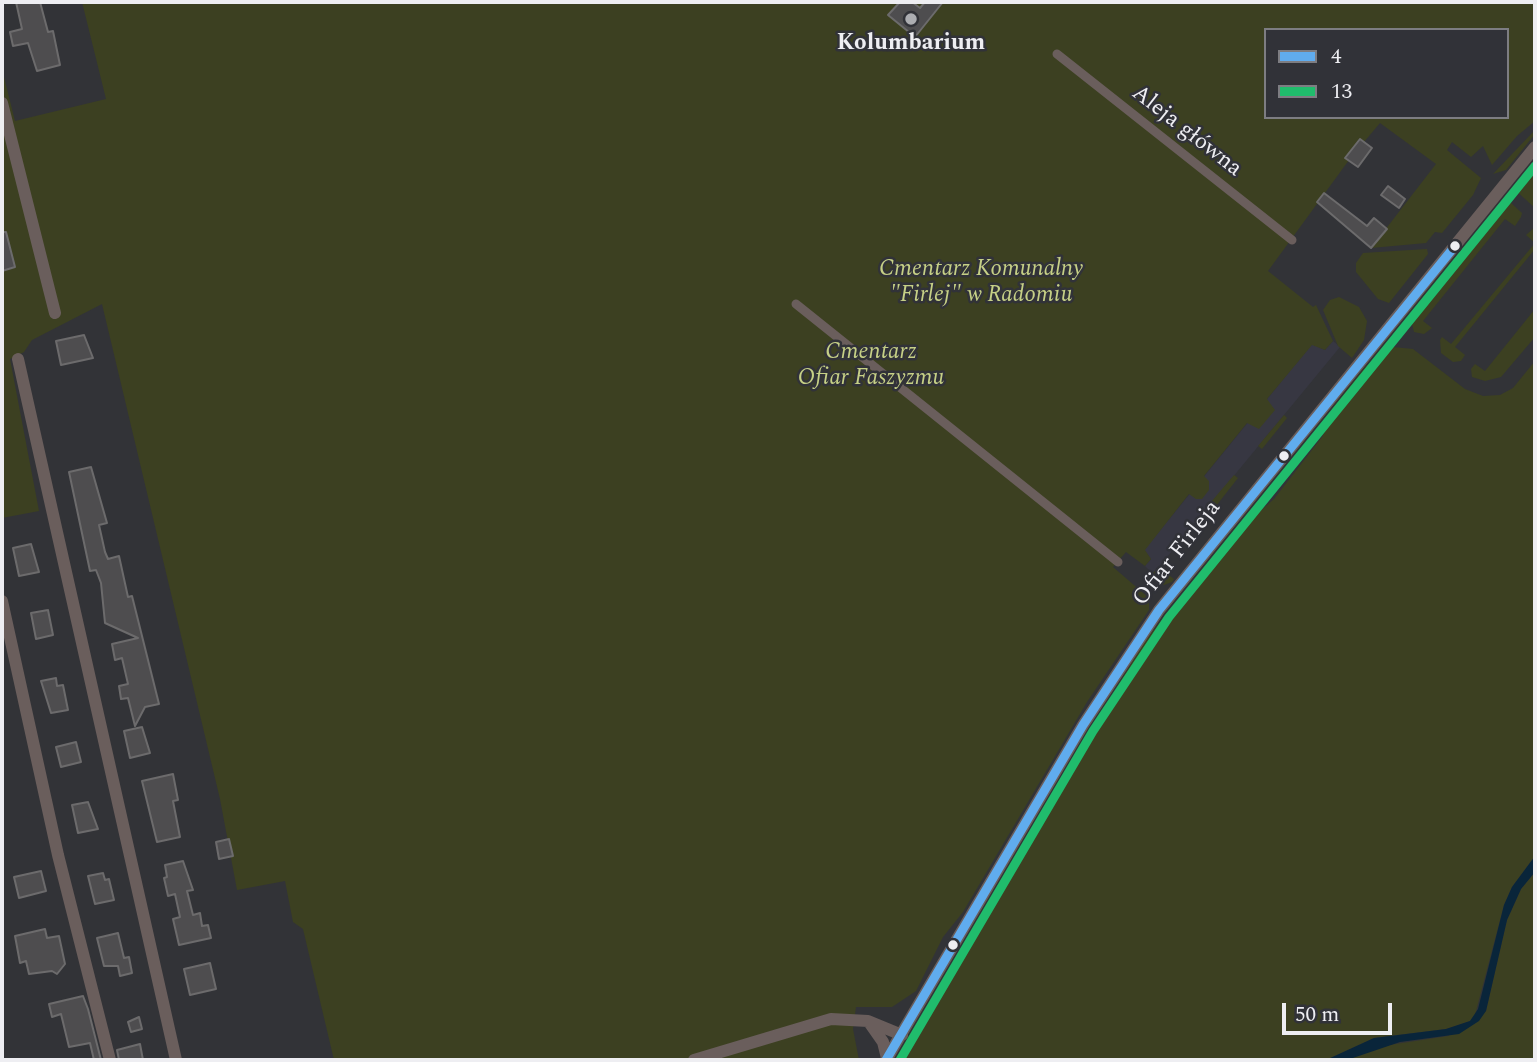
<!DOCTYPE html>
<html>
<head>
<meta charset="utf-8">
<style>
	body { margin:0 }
	#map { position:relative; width:1537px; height:1062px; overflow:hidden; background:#323337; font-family:Spectral,serif }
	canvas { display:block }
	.frame { position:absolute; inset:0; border:4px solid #eeeef2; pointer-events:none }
	.legend { position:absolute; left:1264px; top:28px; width:245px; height:91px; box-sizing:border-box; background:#313238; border:2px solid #7d7d82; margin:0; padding:9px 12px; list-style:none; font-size:21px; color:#eeeef2 }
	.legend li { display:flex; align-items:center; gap:14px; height:35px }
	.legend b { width:35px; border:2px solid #7d7d82 }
	.scale { position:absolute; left:1282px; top:1003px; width:110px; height:32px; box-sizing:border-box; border:4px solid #eeeef2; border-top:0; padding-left:9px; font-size:21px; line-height:24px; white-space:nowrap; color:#eeeef2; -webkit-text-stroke:5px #313238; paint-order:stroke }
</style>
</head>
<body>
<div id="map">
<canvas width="1537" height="1062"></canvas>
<div class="frame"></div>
<ul class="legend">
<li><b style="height:9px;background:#60acee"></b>4</li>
<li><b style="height:9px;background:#20bc6c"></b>13</li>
</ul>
<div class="scale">50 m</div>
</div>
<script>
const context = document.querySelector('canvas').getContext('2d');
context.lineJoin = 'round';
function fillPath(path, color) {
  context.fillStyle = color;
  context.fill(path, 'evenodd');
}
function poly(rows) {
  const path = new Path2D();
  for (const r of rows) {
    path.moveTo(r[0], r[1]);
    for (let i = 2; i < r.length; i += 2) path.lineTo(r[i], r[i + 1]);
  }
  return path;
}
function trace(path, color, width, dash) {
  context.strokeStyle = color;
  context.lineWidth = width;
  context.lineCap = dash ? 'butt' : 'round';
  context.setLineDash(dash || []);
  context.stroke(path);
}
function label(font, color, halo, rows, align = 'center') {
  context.font = font + ' Spectral,serif';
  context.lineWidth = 5;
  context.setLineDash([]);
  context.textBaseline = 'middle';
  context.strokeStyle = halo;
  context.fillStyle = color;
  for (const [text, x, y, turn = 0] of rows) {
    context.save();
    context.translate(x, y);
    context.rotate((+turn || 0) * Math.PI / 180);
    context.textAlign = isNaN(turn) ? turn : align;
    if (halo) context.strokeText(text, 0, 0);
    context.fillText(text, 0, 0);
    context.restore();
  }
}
const built = poly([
	[1333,341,1340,347,1153,574,1145,566,1151,559,1144,550,1312,344,1325,350]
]);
const green = poly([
	[82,2,1535,2,1535,121,1517,136,1492,165,1483,146,1471,157,1452,142,1447,150,1481,178,1473,195,1442,233,1435,232,1426,243,1371,248,1436,164,1380,123,1364,142,1359,139,1346,158,1349,160,1268,271,1313,307,1316,305,1333,341,1325,350,1312,345,1267,399,1275,410,1259,429,1247,423,1204,476,1209,481,1209,490,1202,499,1196,499,1189,494,1145,550,1151,559,1145,566,1126,552,1113,567,1149,598,1149,610,1087,702,963,912,943,937,916,991,892,1007,856,1007,853,1029,859,1060,334,1060,303,929,293,922,285,881,237,890,220,799,102,304,32,340,24,352,10,359,39,511,2,518,2,69,15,121,106,99],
	[1266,30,1507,30,1507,117,1266,117],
	[1535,130,1535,134,1506,170,1493,174],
	[1535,169,1535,208,1513,188],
	[1504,203,1511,203,1522,213,1521,217,1515,226,1505,219,1423,321,1432,328,1424,334,1414,332,1410,316,1497,208],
	[1535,227,1535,249,1455,347,1465,355,1461,361,1453,362,1441,353,1440,340,1442,337,1451,344,1535,243,1526,235],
	[1427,249,1428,254,1389,303,1378,299,1356,272,1356,263,1363,253],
	[1339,297,1359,307,1367,321,1364,340,1352,358,1338,346,1323,310,1330,300],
	[1535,309,1535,337,1501,377,1485,381,1472,377,1471,369,1475,364,1485,371],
	[1393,347,1413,349,1465,389,1483,396,1500,395,1513,388,1535,361,1535,856,1512,887,1504,905,1475,1015,1470,1021,1446,1029,1374,1038,1326,1060,895,1060,1144,642,1238,525,1242,527,1274,499,1322,437,1334,411,1332,409,1366,366],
	[1284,415,1287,418,1262,449,1258,446],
	[1234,475,1238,478,1216,506,1211,502],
	[1158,567,1174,579,1172,582,1164,585,1149,578],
	[1535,872,1535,1060,1347,1060,1376,1047,1448,1036,1486,1011,1507,920,1521,889]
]);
const water = poly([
	[1535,856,1535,872,1521,889,1507,920,1486,1011,1479,1021,1459,1034,1400,1042,1347,1060,1326,1060,1374,1038,1446,1029,1470,1021,1478,1009,1504,905,1512,887]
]);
const building = poly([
	[16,2,40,2,48,32,53,31,60,65,37,71,28,43,13,46,10,32,22,29,16,2],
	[900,2,912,2,920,8,925,2,943,2,915,37,888,15,900,2],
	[1360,139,1372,148,1358,167,1345,158,1360,139],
	[1388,186,1405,199,1399,208,1381,195,1388,186],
	[1324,193,1367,226,1374,218,1387,229,1371,248,1317,202,1324,193],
	[2,232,6,232,15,267,2,271,2,232],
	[84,335,93,358,61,365,56,341,84,335],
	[91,467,107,523,99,525,105,552,108,559,119,556,128,597,132,596,159,704,145,707,135,726,128,698,121,699,119,686,128,684,122,658,115,660,112,644,138,638,105,623,101,583,96,570,90,571,69,472,91,467],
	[31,544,39,572,19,576,13,548,31,544],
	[48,610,53,635,36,639,31,613,48,610],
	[56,678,57,686,63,685,68,710,51,713,41,681,56,678],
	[142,727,150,753,130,758,124,731,142,727],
	[76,742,81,762,61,767,56,747,76,742],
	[173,774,178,800,173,801,180,837,157,842,142,781,173,774],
	[88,802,98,829,78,833,72,805,88,802],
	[229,839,233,856,219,859,216,842,229,839],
	[183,861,193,890,187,891,193,915,200,913,202,926,208,925,211,938,179,945,173,919,180,917,175,894,168,896,164,878,167,877,165,865,183,861],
	[41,871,46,891,19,898,14,877,41,871],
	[103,873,105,880,109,879,114,900,95,904,88,876,103,873],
	[45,929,47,938,59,936,65,964,57,974,52,971,29,974,26,961,20,963,15,936,45,929],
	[118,933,124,958,129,957,132,973,120,976,118,966,104,966,97,938,118,933],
	[210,963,216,989,190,995,184,969,210,963],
	[83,996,88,1009,101,1060,94,1060,90,1043,69,1047,61,1014,52,1017,49,1004,83,996],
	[139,1017,142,1029,131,1032,128,1022,139,1017],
	[140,1044,143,1060,119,1060,117,1050,140,1044]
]);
const pedestrian = poly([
	[1057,54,1292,240],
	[796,304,1118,562]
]);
const minor = poly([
	[2,103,55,313],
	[18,359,176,1060],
	[2,601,58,855,110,1060],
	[869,1022,883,1042,887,1058],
	[694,1060,831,1019,868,1021,902,1035],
	[886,1060,1083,725,1159,610,1535,147]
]);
const bus1 = poly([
	[886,1060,1083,725,1159,610,1455,246]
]);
const bus2 = poly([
	[900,1060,1093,731,1169,617,1535,166]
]);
const markers = [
	[911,19,7,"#acadb1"],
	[1455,246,6,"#eeeef2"],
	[1284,456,6,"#eeeef2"],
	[953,945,6,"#eeeef2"]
];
const poiNames = [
	["Kolumbarium",911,44]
];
const streetNames = [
	["Aleja główna",1186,132,38],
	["Ofiar Firleja",1178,554,-52]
];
const parkNames = [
	["Cmentarz Komunalny",981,270],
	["\"Firlej\" w Radomiu",981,296],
	["Cmentarz",871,353],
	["Ofiar Faszyzmu",871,379]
];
fillPath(built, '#373742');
fillPath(green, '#3c4021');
fillPath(water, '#09253a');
fillPath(building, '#4e4d4f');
trace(building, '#6c6b6c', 2);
trace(pedestrian, '#6a5e5c', 9);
trace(minor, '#6a5e5c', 12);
trace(bus1, '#60acee', 9);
trace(bus2, '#20bc6c', 9);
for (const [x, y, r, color] of markers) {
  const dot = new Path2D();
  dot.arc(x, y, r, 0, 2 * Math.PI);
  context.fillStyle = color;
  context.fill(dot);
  trace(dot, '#313238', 2.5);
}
label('bold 23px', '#eeeef2', '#313238', poiNames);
label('23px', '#eeeef2', '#313238', streetNames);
label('italic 23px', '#c6d086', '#313238', parkNames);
</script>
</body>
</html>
